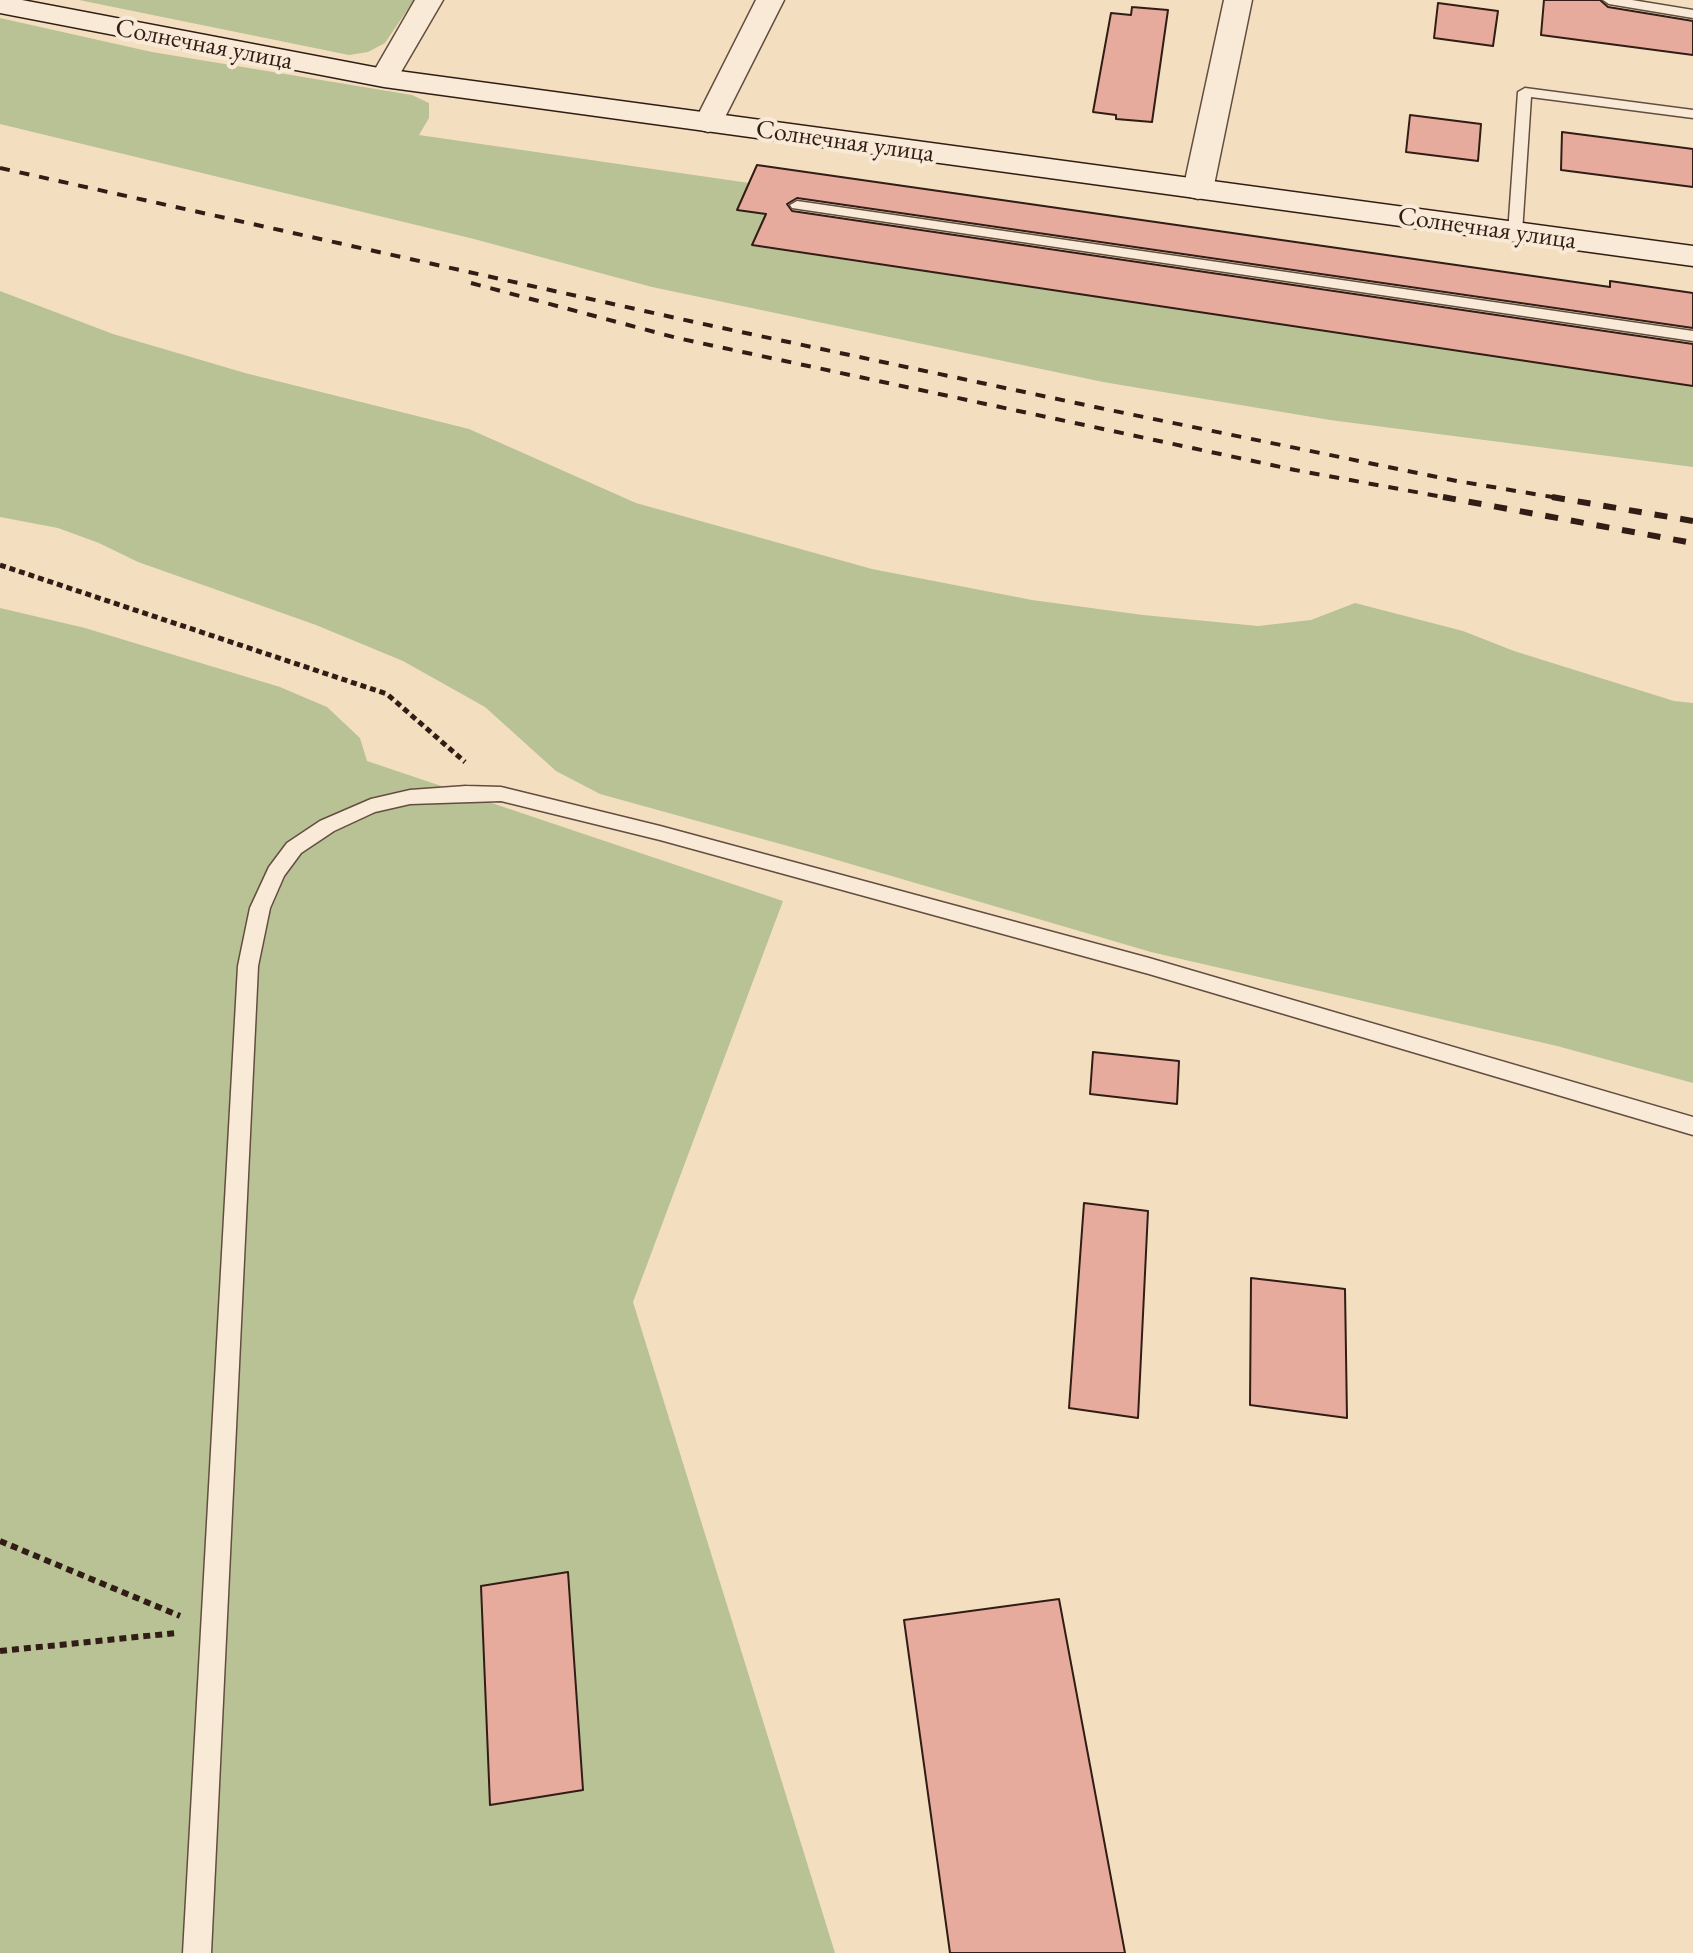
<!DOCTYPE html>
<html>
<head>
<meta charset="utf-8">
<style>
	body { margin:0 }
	canvas { display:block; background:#f4dec0 }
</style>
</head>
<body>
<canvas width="1693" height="1953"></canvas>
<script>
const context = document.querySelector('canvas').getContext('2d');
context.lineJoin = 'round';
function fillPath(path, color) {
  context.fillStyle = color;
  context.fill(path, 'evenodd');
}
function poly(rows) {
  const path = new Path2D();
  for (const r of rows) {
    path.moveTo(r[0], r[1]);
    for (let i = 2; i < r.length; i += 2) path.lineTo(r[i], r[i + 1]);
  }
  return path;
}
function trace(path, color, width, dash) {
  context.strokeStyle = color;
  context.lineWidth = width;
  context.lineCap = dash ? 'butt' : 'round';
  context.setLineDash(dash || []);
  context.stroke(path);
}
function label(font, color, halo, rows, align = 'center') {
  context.font = font + ' "EB Garamond",serif';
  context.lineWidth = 8;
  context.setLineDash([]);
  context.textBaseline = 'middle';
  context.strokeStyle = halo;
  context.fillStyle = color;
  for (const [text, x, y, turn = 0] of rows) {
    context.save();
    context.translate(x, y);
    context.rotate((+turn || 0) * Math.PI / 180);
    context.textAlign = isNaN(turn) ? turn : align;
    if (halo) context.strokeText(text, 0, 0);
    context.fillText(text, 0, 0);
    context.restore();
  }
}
const green = poly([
	[79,0,414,0,385,43,368,52,349,55],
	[0,18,152,52,412,95,429,103,429,118,419,135,749,183,737,209,766,214,753,246,1693,386,1693,467,1330,420,1103,382,652,287,474,239,0,124],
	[0,291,113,334,245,373,469,429,636,503,872,569,1032,600,1143,615,1258,626,1311,620,1355,603,1463,631,1514,651,1674,701,1693,703,1693,1083,1557,1046,1151,952,813,853,600,794,556,771,485,707,403,661,316,625,138,562,99,543,58,528,0,517],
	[0,608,85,628,280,687,327,707,360,738,367,761,783,901,633,1302,835,1953,0,1953]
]);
const building = poly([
	[1544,0,1600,0,1608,7,1693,21,1693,55,1541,35,1544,0],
	[1438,3,1498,11,1493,46,1434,38,1438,3],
	[1132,7,1168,10,1152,122,1116,119,1116,115,1093,112,1111,13,1131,15,1132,7],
	[1410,115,1481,124,1478,161,1406,152,1410,115],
	[1562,132,1693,149,1693,187,1561,170,1562,132],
	[757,165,1610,287,1610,281,1693,293,1693,328,797,198,787,204,792,211,1693,344,1693,386,752,245,766,214,737,210,757,165],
	[1093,1052,1179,1061,1177,1104,1090,1094,1093,1052],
	[1084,1203,1148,1211,1138,1418,1069,1408,1084,1203],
	[1251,1278,1345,1289,1347,1418,1250,1405,1251,1278],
	[568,1572,583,1790,490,1805,481,1586,568,1572],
	[1059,1599,1125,1953,950,1953,904,1620,1059,1599]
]);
const pathFar1 = poly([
	[0,565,387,694,465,762]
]);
const path = poly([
	[0,1541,180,1616],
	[0,1651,176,1633]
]);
const lane = poly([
	[1603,0,1632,0,1693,10,1693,18,1609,4,1603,0],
	[1525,88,1693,110,1693,118,1531,97,1522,233,1515,237,1508,233,1518,92,1525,88],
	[797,201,1693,331,1693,341,792,208,790,205,797,201],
	[466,786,501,787,660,826,1149,958,1693,1117,1693,1135,1149,974,660,840,501,801,410,804,375,812,334,831,301,853,284,876,270,908,258,966,211,1953,183,1953,238,966,250,908,269,867,287,843,320,821,371,799,410,790,466,786]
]);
const street = poly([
	[415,0,443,0,394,84,384,86,374,84,370,78,415,0],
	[756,0,784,0,722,123,718,129,708,132,698,129,694,123,756,0],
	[1224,0,1252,0,1213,190,1209,196,1198,199,1187,196,1183,190,1224,0]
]);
const secondary = poly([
	[0,0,22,0,384,69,1693,246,1693,266,384,87,0,13,0,0]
]);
const railFar1 = poly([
	[0,168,694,322,1095,407,1457,481,1564,499],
	[471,283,677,338,1295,470,1454,499]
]);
const rail = poly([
	[1443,497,1693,543],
	[1552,497,1693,521]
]);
const farStreetnames = [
	["Солнечная улица",204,45,11],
	["Солнечная улица",845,142,8],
	["Солнечная улица",1487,229,8]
];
fillPath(green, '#b8c295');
fillPath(building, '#e6ab9c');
trace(building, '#311d16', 2);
trace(lane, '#624d40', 3);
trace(street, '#624d40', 3);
trace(secondary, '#311d16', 3);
trace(pathFar1, '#311d16', 5, [6, 4]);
trace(path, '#311d16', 6, [7, 5]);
fillPath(lane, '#f8ead6');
fillPath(street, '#f8ead6');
fillPath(secondary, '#f8ead6');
trace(railFar1, '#311d16', 4, [10, 10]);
trace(rail, '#311d16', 6, [13, 13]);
label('26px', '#311d16', '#f8ead6', farStreetnames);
</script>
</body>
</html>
